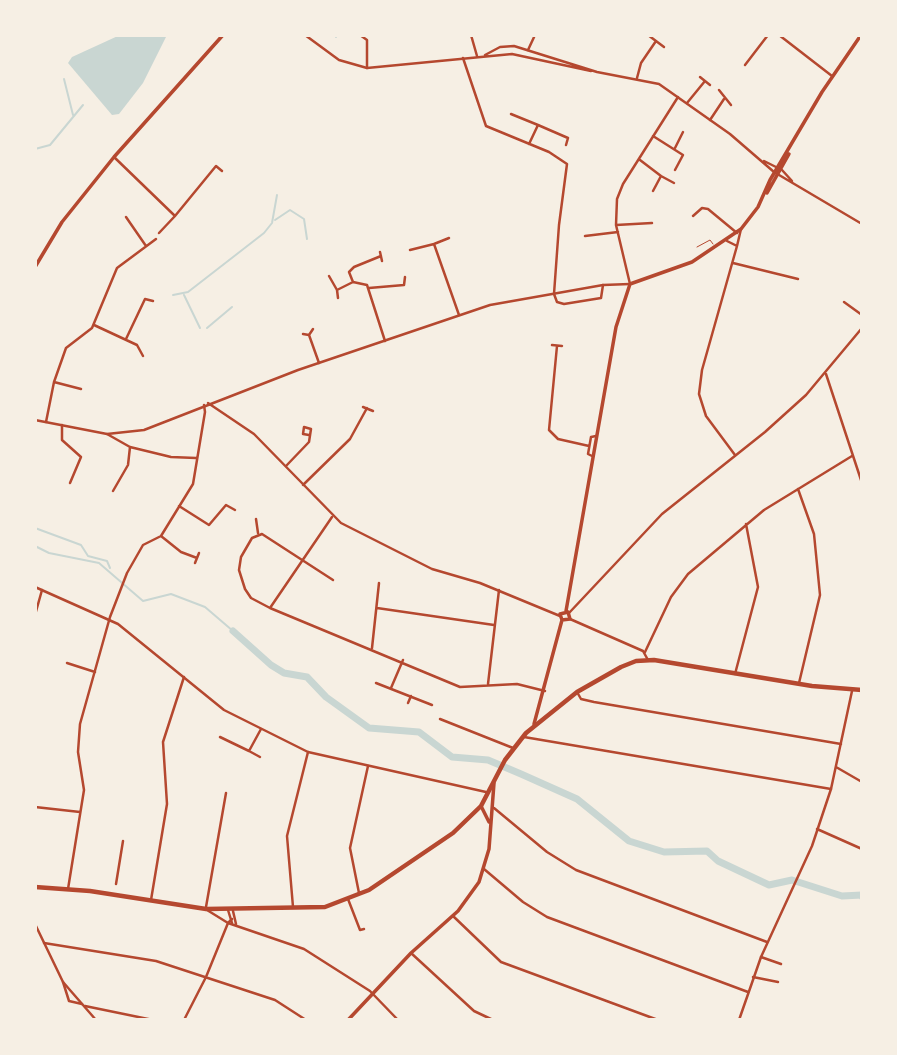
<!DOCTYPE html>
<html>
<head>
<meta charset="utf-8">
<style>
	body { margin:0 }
	#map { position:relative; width:897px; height:1055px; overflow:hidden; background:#f6efe4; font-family:Raleway,sans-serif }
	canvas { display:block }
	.frame { position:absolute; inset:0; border:37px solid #f6efe4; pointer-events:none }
</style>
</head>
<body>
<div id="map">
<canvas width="897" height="1055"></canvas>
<div class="frame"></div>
</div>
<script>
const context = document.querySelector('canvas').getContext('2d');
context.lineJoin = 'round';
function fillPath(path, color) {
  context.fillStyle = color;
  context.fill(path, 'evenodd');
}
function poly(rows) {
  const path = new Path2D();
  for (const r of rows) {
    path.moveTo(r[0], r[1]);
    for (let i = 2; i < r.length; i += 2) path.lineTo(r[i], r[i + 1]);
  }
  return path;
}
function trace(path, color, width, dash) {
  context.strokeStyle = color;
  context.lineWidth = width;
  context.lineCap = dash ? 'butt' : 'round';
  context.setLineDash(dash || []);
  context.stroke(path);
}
const water = poly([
	[120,35,167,35,143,83,119,114,112,115,68,63,72,57]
]);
const stream = poly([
	[336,37,336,35],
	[64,79,73,115],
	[35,149,50,145,83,105],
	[275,220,290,210,304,219,307,239],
	[173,295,188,292,264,233,272,223,277,195],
	[184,295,200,328],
	[207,328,232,307],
	[35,528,81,545,88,556,107,561,110,568],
	[35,546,49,553,99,563,143,601,171,594,205,607,233,631],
	[859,896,862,901]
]);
const river = poly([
	[233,631,271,665,284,673,307,677,326,697,369,728,419,732,452,757,488,760,521,774,577,799,629,841,664,852,707,851,718,861,769,885,792,880,842,896,862,895]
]);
const service = poly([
	[697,247,710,240,713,244]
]);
const minor = poly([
	[360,35,367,40,367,68],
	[471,35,477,56],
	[779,35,832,76],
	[656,41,664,47],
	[528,50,535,35],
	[463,58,486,126,549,152,567,164,559,225,554,294,557,302,564,304,601,298,603,285],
	[745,65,768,35],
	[700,77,710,85],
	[637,78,641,63,656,41,648,35],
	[719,90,731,105],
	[687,103,705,81],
	[511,114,538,125,529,144],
	[710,120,724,99],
	[538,125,568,138,566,145],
	[653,136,683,155,675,170],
	[675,148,683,132],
	[114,157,175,216,159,233],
	[640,160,661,176,653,191],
	[661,176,674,183],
	[175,216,216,166,222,171],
	[693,216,702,208,708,209,737,233],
	[126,217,146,246],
	[616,225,652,223],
	[585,236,618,232],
	[449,238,434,244,459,315],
	[727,241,737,246,702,370,699,394,706,416,735,455],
	[737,246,741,229],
	[410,250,434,244],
	[380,252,382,261],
	[733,263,798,279],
	[329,276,337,290],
	[353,282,349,272,354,267,381,256],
	[630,284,616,225,617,199,623,184,678,97],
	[369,288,404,285,405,277],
	[338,298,337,290,353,282,367,285,385,341],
	[844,302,862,315],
	[94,325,137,345,143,356],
	[303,334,309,335,319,363],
	[309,335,313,329],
	[126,339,145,299,153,301],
	[552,345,562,346],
	[557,346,549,430,558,439,589,446],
	[826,374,862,483],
	[54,382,81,389],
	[363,407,373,411],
	[46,422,54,382,66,348,92,328,117,268,156,239],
	[62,425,62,440,81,457,70,483],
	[107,434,130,447,171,457,196,458],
	[592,456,588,454,591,437,596,436],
	[286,466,309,442,311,429,304,427,303,434,309,435],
	[303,485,350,439,367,408],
	[798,489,814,534,820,595,799,683],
	[113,491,128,465,130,447],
	[179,506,209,525,226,505,235,510],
	[256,519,258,533],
	[161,536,181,552,197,558],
	[195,563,199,553],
	[333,580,262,534,252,538,241,557,239,570,245,589,251,598,270,608,460,687,517,684,545,691],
	[270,608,332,517],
	[377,608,494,625],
	[35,615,42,590],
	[372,648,379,583],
	[645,652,671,597,688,574,764,510,852,456],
	[67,663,95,672],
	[735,674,758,587,746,524],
	[376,683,432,705],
	[488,684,499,590],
	[391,688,403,660],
	[577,692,581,699,594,702,841,744],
	[408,703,411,696],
	[440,719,513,748],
	[220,737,249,751,261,729],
	[524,737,831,789],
	[249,751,260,757],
	[35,807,80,812],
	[494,808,547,852,576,870,767,942],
	[817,829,862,849],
	[484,869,523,902,547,917,748,992],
	[116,884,123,841],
	[68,889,84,790,78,752,80,724,110,617,127,573,143,545,161,536,193,484,205,412,204,405],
	[359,893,350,848,368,766],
	[348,899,360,930,364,929],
	[151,900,167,804,163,742,184,677],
	[206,907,226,793],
	[293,907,287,836,308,752],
	[453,916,501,962,658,1020],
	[44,943,156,961,275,1000,306,1020],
	[411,953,474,1011,493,1020],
	[761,957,781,964],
	[753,977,778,982],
	[63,982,69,1001,82,1004],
	[85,1006,153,1020],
	[184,1020,206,977,228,923,232,919]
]);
const tertiary = poly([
	[305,35,339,60,367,68,512,54,591,71],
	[485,55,500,47,514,46,597,72,659,84,730,134,774,172,862,224],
	[764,161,782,170,792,181],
	[208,403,254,434,341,523,432,569,480,583,560,616],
	[35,420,107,434,144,430,298,370,490,305,603,285,630,284],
	[35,587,118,624,224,710,308,752,486,792],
	[569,613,662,514,765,432,806,395,862,328],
	[570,619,643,651,648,660],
	[836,767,862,782],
	[207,910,228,923,304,949,370,991,398,1020],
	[228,910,232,923],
	[233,911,236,924],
	[35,924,63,982,96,1020],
	[739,1020,761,957,812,846,831,789,852,691]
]);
const secondary = poly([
	[767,193,789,154],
	[35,267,62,222,114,157,223,35],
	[566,611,616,327,630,284,692,262,741,229,758,207,770,180,822,92,861,35],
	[534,724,562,620,560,614,568,612,570,619,562,620],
	[481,806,489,822],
	[348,1020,411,953,458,911,479,882,489,849,494,783]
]);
const trunk = poly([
	[35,887,90,891,206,909,325,907,369,890,453,833,481,806,505,760,526,733,577,692,621,667,636,661,654,660,812,686,862,690]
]);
fillPath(water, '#c9d6d2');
trace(stream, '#c9d6d2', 2);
trace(river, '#c9d6d2', 7);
trace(service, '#b5482f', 1);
trace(minor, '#b5482f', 2.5);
trace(tertiary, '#b5482f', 2.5);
trace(secondary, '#b5482f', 3.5);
trace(trunk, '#b5482f', 4.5);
</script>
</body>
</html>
